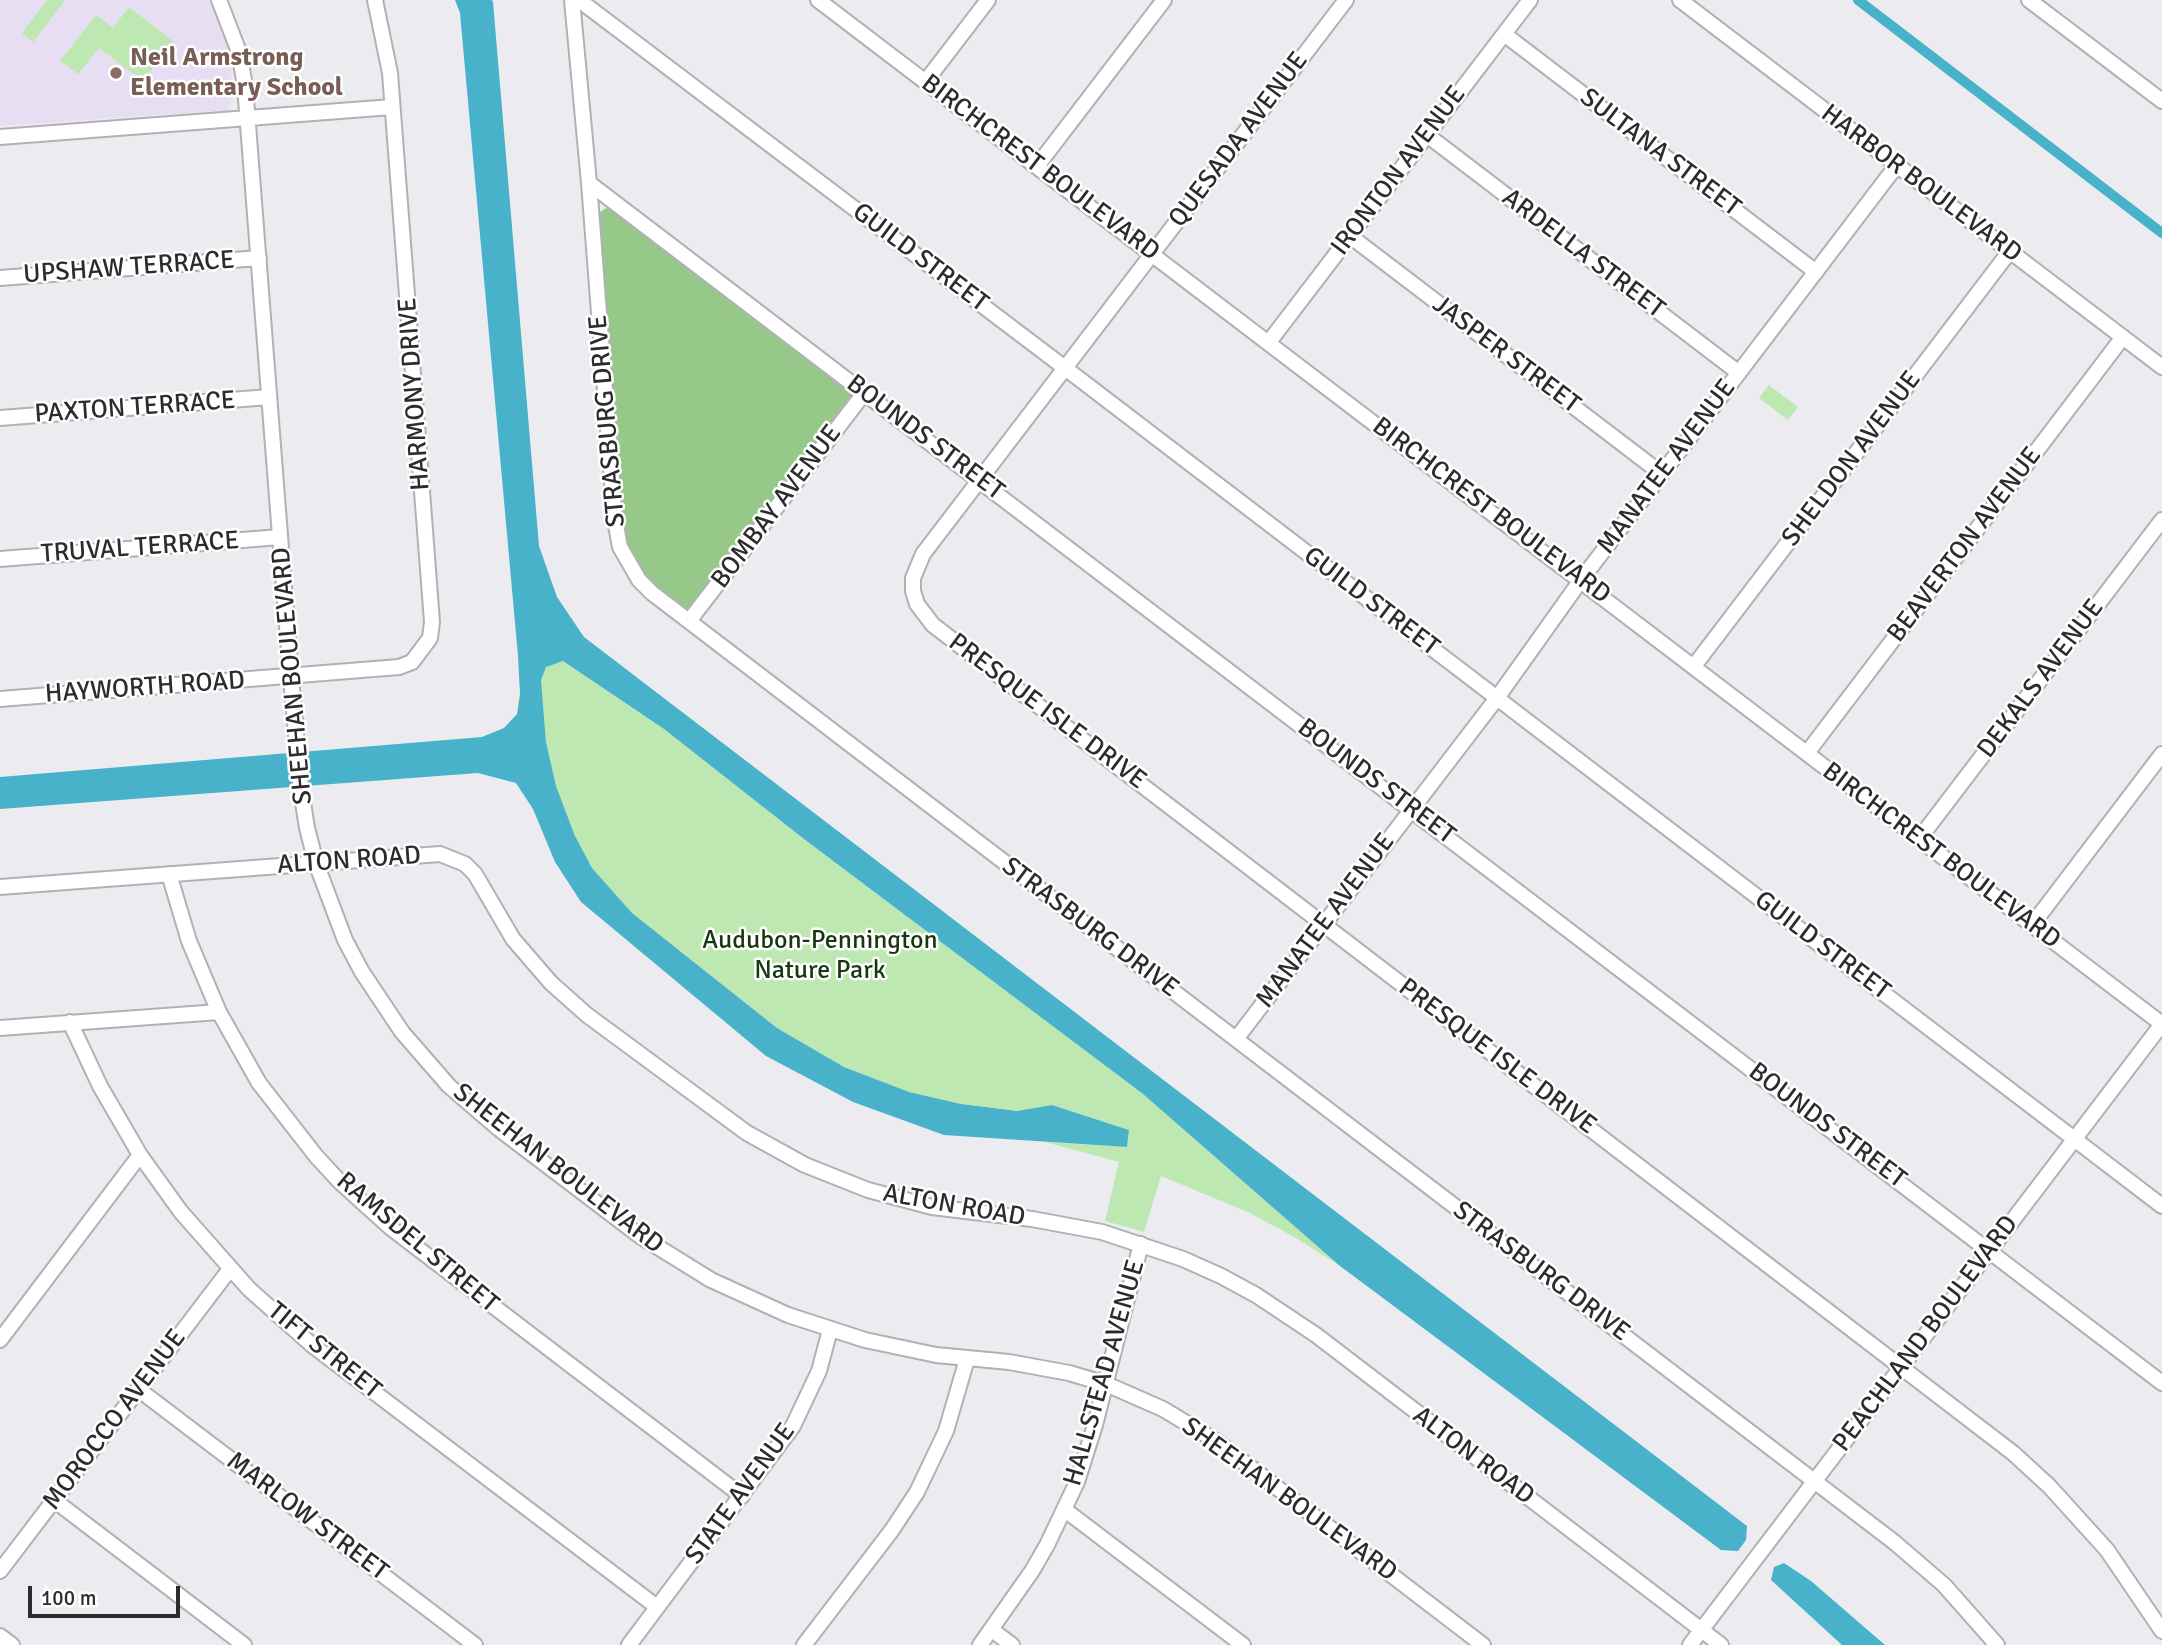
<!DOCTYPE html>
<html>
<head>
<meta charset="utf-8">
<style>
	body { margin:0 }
	#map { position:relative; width:2162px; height:1645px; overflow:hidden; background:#ececf0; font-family:Signika,sans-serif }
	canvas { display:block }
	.scale { position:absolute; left:28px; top:1586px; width:152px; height:32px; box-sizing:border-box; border:4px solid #2c2c2e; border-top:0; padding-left:9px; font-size:21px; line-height:24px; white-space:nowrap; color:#2c2c2e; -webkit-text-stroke:5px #fff; paint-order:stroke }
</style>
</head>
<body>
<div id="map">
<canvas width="2162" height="1645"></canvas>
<div class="scale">100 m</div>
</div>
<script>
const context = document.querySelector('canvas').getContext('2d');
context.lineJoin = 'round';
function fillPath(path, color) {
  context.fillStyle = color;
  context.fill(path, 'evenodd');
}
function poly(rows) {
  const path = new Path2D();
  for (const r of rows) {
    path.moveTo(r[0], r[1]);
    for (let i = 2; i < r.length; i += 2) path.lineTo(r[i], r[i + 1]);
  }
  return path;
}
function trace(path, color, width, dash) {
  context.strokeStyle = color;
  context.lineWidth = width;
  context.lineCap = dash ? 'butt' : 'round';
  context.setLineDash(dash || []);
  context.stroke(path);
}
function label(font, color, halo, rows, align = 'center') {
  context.font = font + ' Signika,sans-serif';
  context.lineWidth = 5;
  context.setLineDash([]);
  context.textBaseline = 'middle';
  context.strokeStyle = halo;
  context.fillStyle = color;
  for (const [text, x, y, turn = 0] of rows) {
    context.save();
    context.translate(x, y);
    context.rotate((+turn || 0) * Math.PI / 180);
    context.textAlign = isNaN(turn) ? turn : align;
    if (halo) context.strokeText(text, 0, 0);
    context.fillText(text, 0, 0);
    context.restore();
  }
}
const education = poly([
	[0,0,209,0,218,18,230,55,233,92,228,110,0,126]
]);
const green = poly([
	[47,0,65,0,33,42,22,33],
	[129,7,173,41,143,81,99,48,78,74,60,61,96,15,113,28],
	[1769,385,1798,407,1788,420,1759,398],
	[563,661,664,729,804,839,1143,1094,1340,1266,1296,1238,1250,1213,1161,1176,1144,1232,1105,1221,1119,1162,1045,1142,1127,1147,1129,1130,1052,1105,1017,1111,961,1104,909,1092,844,1067,777,1028,632,913,592,868,575,836,556,786,546,742,541,680,546,666]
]);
const forest = poly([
	[606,208,615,210,855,391,687,611,651,582,631,553,622,522,599,213]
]);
const water = poly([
	[455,0,492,0,493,2,539,546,557,597,584,637,1747,1526,1746,1540,1738,1551,1721,1550,1340,1266,1143,1094,804,839,664,729,563,661,546,667,541,680,546,742,556,786,575,836,592,868,632,913,777,1028,844,1067,909,1092,961,1104,1017,1111,1052,1105,1129,1130,1127,1147,944,1135,853,1102,766,1056,581,902,555,862,533,809,516,783,478,773,0,809,0,777,482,737,504,728,517,714,520,694,518,656,460,13],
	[1784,1563,1811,1581,1885,1645,1842,1645,1771,1580,1774,1567]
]);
const canal = poly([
	[1858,0,2162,233]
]);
const minor = poly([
	[219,0,239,52,245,86,291,677,301,790,307,828,316,863,345,940,362,972,402,1032,449,1086,499,1129,640,1236,711,1280,788,1315,865,1340,936,1355,1009,1362,1069,1373,1106,1384,1163,1409,1216,1441,1483,1645],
	[572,0,589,183,615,520,620,547,639,580,652,593,1894,1542,1944,1585,1997,1645],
	[579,0,1065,368,2162,1206],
	[818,0,2162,1024],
	[1346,0,923,554,913,578,913,591,917,604,933,625,2013,1453,2049,1486,2107,1550,2162,1631],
	[1680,0,2162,367],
	[2029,0,2162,101],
	[1504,34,1816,272],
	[926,81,988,0],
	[1427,135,1739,373],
	[0,137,392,107],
	[1037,166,1164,0],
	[589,183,2162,1383],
	[1350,236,1662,474],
	[0,278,259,258],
	[1269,342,1530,0],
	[0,418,269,397],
	[0,559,280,537],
	[689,621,865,392],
	[1694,666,2010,251],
	[0,699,399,667,412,662,430,638,432,622,390,73,375,0],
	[1807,753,2123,337],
	[1919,839,2162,520],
	[169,874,189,941,219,1012,259,1083,316,1156,339,1181,391,1228,742,1496],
	[0,887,440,854,465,864,475,874,513,939,551,983,587,1015,747,1133,805,1165,868,1190,932,1207,1032,1219,1102,1232,1183,1259,1221,1276,1256,1295,1316,1335,1721,1645],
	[2032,925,2162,754],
	[70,1022,100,1086,140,1155,181,1212,249,1289,312,1345,657,1607],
	[0,1028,219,1012],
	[1236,1039,1497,698,1581,580,1897,165],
	[0,1340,140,1155],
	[138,1389,475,1645],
	[54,1500,244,1645],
	[1065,1510,1243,1645],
	[0,1571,230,1269],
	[992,1630,1012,1645],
	[0,1636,12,1645],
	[629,1645,793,1426,819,1371,830,1330],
	[804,1645,892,1530,917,1492,946,1431,967,1359],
	[980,1645,1032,1571,1047,1545,1077,1482,1095,1425,1141,1244],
	[1690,1645,2162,1024]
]);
const markers = [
	[116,73,7,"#8d6e63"]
];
const educationNames = [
	["Neil Armstrong",130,58],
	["Elementary School",130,88]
];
const streetNames = [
	["QUESADA AVENUE",1239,140,-53],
	["SULTANA STREET",1660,153,37],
	["BIRCHCREST BOULEVARD",1040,168,37],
	["IRONTON AVENUE",1399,171,-53],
	["HARBOR BOULEVARD",1921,184,37],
	["ARDELLA STREET",1583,254,37],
	["GUILD STREET",920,258,37],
	["UPSHAW TERRACE",129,268,-4],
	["JASPER STREET",1506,355,37],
	["HARMONY DRIVE",415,394,-94],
	["PAXTON TERRACE",135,408,-4],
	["STRASBURG DRIVE",608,421,-95],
	["BOUNDS STREET",925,438,37],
	["SHELDON AVENUE",1852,459,-53],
	["MANATEE AVENUE",1667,467,-53],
	["BOMBAY AVENUE",777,507,-53],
	["BIRCHCREST BOULEVARD",1491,511,37],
	["BEAVERTON AVENUE",1965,545,-53],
	["TRUVAL TERRACE",140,548,-4],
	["GUILD STREET",1371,602,37],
	["SHEEHAN BOULEVARD",293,676,-95],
	["DEKALS AVENUE",2041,679,-53],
	["HAYWORTH ROAD",145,688,-4],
	["PRESQUE ISLE DRIVE",1047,712,37],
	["BOUNDS STREET",1376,782,37],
	["BIRCHCREST BOULEVARD",1941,856,37],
	["ALTON ROAD",349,861,-4],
	["MANATEE AVENUE",1326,921,-53],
	["STRASBURG DRIVE",1090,928,37],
	["GUILD STREET",1822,946,37],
	["PRESQUE ISLE DRIVE",1497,1057,37],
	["BOUNDS STREET",1827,1126,37],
	["SHEEHAN BOULEVARD",558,1169,38],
	["ALTON ROAD",954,1206,10],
	["RAMSDEL STREET",417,1243,40],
	["STRASBURG DRIVE",1541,1272,37],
	["PEACHLAND BOULEVARD",1926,1334,-53],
	["TIFT STREET",324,1351,39],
	["HALLSTEAD AVENUE",1105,1373,-74],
	["MOROCCO AVENUE",115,1420,-53],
	["ALTON ROAD",1473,1456,37],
	["STATE AVENUE",741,1494,-54],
	["SHEEHAN BOULEVARD",1289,1500,36],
	["MARLOW STREET",307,1517,37]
];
const parkNames = [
	["Audubon-Pennington",820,941],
	["Nature Park",820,971]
];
fillPath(education, '#e7def3');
fillPath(green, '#bde8b2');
fillPath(forest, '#96c889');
fillPath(water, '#48b2ca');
trace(canal, '#48b2ca', 10);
trace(minor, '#b1b1b5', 18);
trace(minor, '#fff', 14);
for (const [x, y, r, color] of markers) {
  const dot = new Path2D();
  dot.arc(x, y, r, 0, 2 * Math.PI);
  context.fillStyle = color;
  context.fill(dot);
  trace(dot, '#fff', 2.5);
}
label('bold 26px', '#785e54', '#fff', educationNames, 'left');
label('26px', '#2c2c2e', '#fff', streetNames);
label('26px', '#17380e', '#fff', parkNames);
</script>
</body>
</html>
